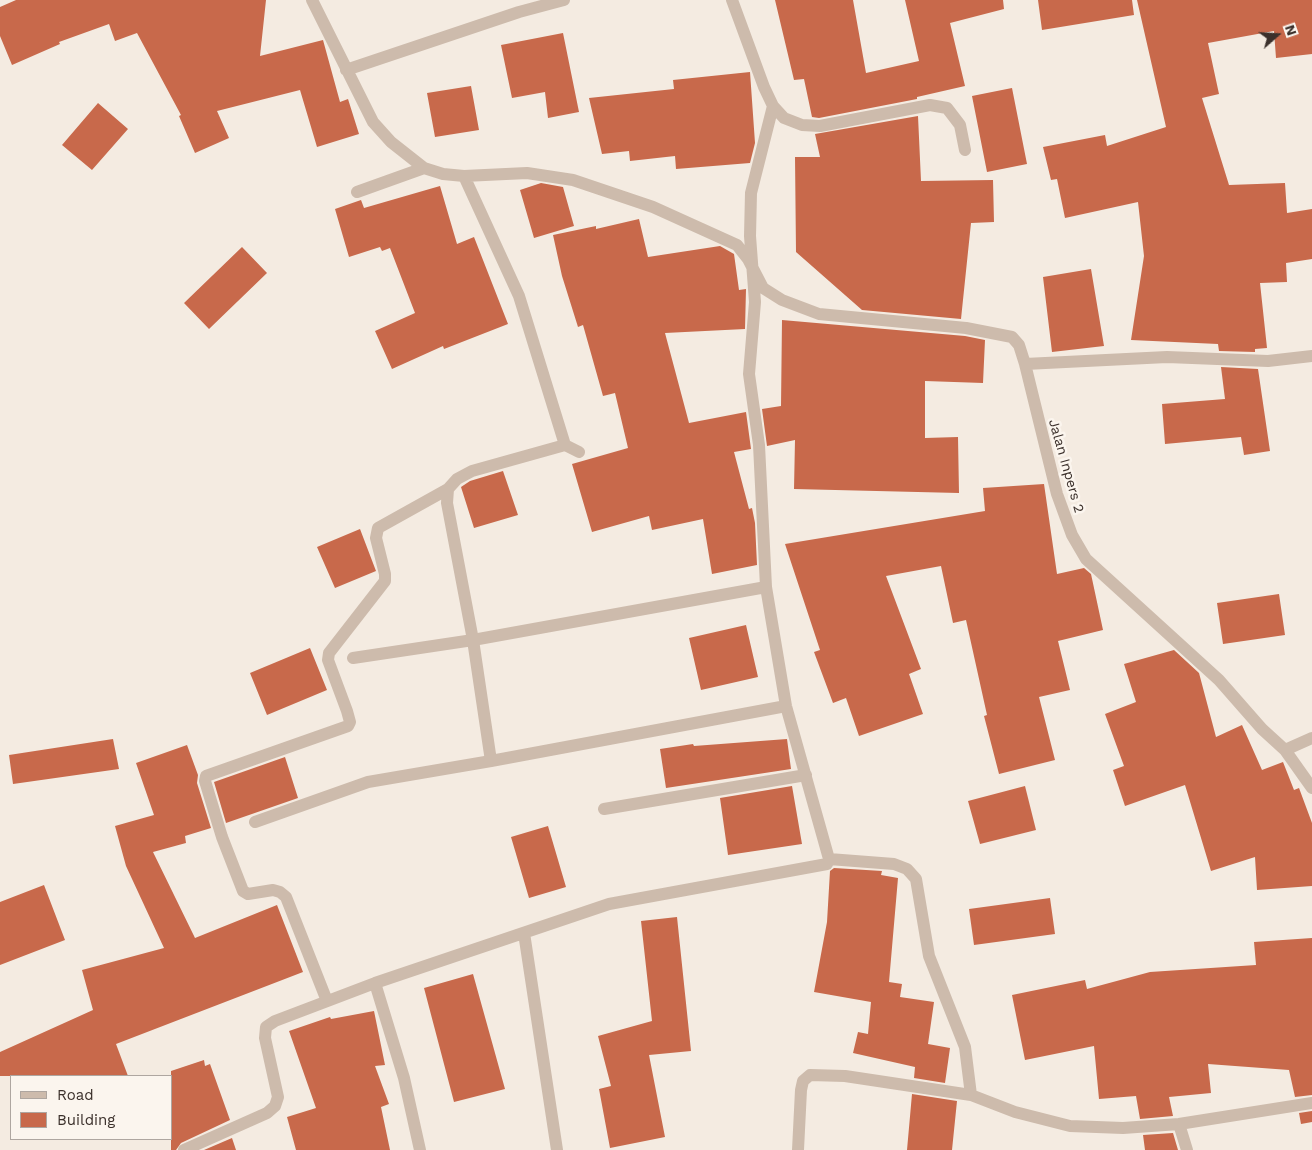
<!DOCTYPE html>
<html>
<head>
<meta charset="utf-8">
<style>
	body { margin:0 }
	#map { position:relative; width:1312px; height:1150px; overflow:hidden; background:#f4ebe1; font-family:"Work Sans",sans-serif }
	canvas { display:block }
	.legend { position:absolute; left:10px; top:1075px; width:162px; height:65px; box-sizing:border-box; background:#fbf5ee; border:1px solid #aea6a0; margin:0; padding:6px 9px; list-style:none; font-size:15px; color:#3b302b }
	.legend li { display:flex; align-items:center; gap:10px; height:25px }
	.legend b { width:25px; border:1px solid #aea6a0 }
	.north { position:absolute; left:1252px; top:10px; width:50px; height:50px; -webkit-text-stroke:4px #fbf5ee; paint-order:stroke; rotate:71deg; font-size:14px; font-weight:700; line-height:20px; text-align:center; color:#3b302b }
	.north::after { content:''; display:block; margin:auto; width:18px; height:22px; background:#3b302b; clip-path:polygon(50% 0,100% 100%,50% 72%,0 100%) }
</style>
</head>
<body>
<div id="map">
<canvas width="1312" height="1150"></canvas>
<ul class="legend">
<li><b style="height:6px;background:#cdbbac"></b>Road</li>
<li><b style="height:14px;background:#c8694b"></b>Building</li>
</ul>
<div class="north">N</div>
</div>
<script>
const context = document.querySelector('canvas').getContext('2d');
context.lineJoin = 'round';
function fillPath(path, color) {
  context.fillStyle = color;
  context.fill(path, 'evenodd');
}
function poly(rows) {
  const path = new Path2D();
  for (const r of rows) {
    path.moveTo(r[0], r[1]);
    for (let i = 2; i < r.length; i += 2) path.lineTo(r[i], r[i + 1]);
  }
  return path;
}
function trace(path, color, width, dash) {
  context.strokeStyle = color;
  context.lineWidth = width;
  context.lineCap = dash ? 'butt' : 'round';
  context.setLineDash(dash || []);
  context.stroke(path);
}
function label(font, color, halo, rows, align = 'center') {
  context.font = font + ' "Work Sans",sans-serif';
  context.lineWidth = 5;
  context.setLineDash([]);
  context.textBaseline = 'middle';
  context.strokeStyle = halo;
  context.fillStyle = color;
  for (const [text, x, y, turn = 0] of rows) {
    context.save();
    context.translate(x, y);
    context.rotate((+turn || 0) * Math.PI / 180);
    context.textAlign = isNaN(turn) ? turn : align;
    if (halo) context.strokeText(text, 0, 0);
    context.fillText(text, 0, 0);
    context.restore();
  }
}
const building = poly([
	[16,0,266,0,260,56,323,40,340,102,348,99,359,134,317,147,300,90,217,111,229,138,195,153,179,116,181,115,137,33,115,41,109,24,59,42,60,44,12,65,0,36,0,7],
	[775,0,853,0,866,73,919,61,905,0,1003,0,1004,9,950,23,965,86,917,97,917,99,819,118,812,117,804,79,794,80],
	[1038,0,1132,0,1134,15,1042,30],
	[1137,0,1312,0,1312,54,1276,58,1274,31,1208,43,1219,94,1202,98,1229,185,1285,183,1287,213,1312,209,1312,259,1286,263,1287,282,1260,283,1267,348,1255,349,1255,352,1219,351,1218,344,1131,340,1144,256,1138,202,1065,218,1057,179,1051,180,1043,147,1105,135,1107,146,1166,127],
	[563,33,579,112,548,118,545,92,512,98,501,45],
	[750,72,755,143,750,163,676,169,675,156,630,161,629,151,602,154,589,98,674,89,673,80],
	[471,86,479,130,435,137,427,93],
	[1012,88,1027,164,987,172,972,96],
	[98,103,128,129,92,170,62,145],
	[918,116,921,181,993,180,994,222,971,223,961,319,862,310,796,252,795,157,820,157,815,134],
	[541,183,563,187,574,226,534,238,520,190],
	[440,186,457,244,474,237,508,324,444,349,443,346,392,369,375,331,415,313,390,248,382,251,380,247,349,257,335,209,361,200,364,208],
	[639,219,648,257,720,246,734,254,739,290,746,289,745,329,665,333,689,423,746,412,751,449,734,452,749,509,752,508,755,523,757,565,712,574,703,519,652,530,649,516,592,532,572,464,628,448,615,393,603,396,583,325,578,327,562,276,553,235,596,226,596,229],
	[242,247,267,273,209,329,184,303],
	[1091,269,1104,346,1052,352,1043,277],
	[782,320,965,336,985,340,983,383,925,381,925,438,958,437,959,493,794,489,795,440,767,446,762,409,781,406],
	[1221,367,1258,369,1270,451,1244,455,1241,437,1165,444,1162,404,1225,399],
	[503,471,518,515,474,528,461,487,470,481],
	[1044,484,1057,574,1084,568,1091,574,1103,630,1058,641,1070,690,1039,697,1055,760,999,774,984,716,987,715,966,620,953,623,941,566,886,576,921,669,909,674,923,714,859,736,846,698,833,703,814,652,820,650,785,544,985,511,983,488],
	[360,529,376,571,335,588,317,547],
	[1279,594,1285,635,1223,644,1217,603],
	[746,625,758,677,701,690,689,638],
	[310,648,327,690,267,715,250,673],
	[1174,650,1199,673,1216,737,1242,725,1262,770,1283,762,1294,790,1299,788,1312,823,1312,886,1257,890,1255,857,1211,871,1185,785,1125,806,1113,770,1124,766,1105,714,1136,702,1124,664],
	[113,739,119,769,13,784,9,755],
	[787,739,791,769,666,788,660,749,693,744,694,746],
	[187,745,198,775,197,783,211,828,185,836,186,843,153,852,195,938,277,905,303,972,116,1044,128,1076,0,1076,0,1052,93,1010,82,970,164,948,126,866,115,826,154,815,136,763],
	[285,757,298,798,226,823,214,782],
	[792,786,802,844,728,855,720,798],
	[1025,786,1036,830,980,844,968,801],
	[548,826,566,887,529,898,511,837],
	[834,868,882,871,881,875,898,878,889,982,902,984,900,997,934,1002,928,1044,950,1048,945,1083,914,1078,915,1067,853,1053,858,1032,868,1034,871,1002,814,992,827,922,830,871],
	[44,885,65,940,0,965,0,902],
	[1050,898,1055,934,974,945,969,909],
	[677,917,691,1051,649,1055,665,1137,610,1148,599,1089,611,1086,598,1036,652,1021,641,921],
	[1312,938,1312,1095,1295,1097,1289,1070,1208,1064,1211,1093,1169,1097,1173,1116,1140,1119,1136,1096,1099,1099,1094,1046,1025,1060,1012,995,1085,980,1087,989,1150,972,1256,965,1254,942],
	[473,974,505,1089,454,1102,424,988],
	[374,1011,385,1065,375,1066,389,1104,381,1107,390,1150,296,1150,287,1117,316,1108,289,1031,330,1017,331,1019],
	[204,1060,205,1066,210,1064,230,1120,181,1143,176,1150,171,1150,171,1071],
	[912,1094,957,1101,952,1150,907,1150],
	[1312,1111,1312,1122,1301,1124,1299,1113],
	[1173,1133,1178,1150,1145,1150,1143,1135],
	[232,1138,236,1150,204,1150]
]);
const minor = poly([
	[312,0,373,122,391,142,424,168,443,174,464,176,527,173,573,180,653,207,737,245,748,259,763,288,782,300,819,314,966,328,1012,337,1019,345,1025,364,1057,494,1072,535,1086,559,1219,680,1262,729,1285,750,1312,788],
	[732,0,764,87,773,106,784,118,802,125,820,126,930,105,947,108,960,125,965,150],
	[346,70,519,12,564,0],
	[773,106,751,193,750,236,755,302,749,374,759,445,766,587,786,706,829,859],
	[464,176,519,296,565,445,579,452],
	[357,192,424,168],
	[1025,364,1167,357,1268,361,1312,356],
	[353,658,473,640,766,587],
	[1285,750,1312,738],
	[491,761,786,706],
	[604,809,806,775],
	[255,822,368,782,491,761,473,640,447,503,448,489,457,479,472,471,565,445],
	[524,933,557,1150],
	[375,983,404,1078,420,1150],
	[327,1001,286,897,280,892,273,890,248,894,243,891,222,837,205,781,206,776,348,726,350,722,347,711,328,660,329,653,385,581,385,574,376,538,378,528,448,489],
	[1179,1124,1187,1150],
	[184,1150,267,1113,275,1106,278,1097,265,1038,266,1027,275,1021,375,983,609,904,827,864,829,859,894,864,907,869,916,879,929,956,965,1047,971,1095,1015,1112,1070,1126,1123,1128,1179,1124,1312,1103],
	[798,1150,801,1090,803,1081,810,1075,845,1076,971,1095]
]);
const streetNames = [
	["Jalan Inpers 2",1066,466,74]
];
fillPath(building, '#c8694b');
trace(minor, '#cdbbac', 12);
label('14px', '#3b302b', '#fbf5ee', streetNames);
</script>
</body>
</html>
